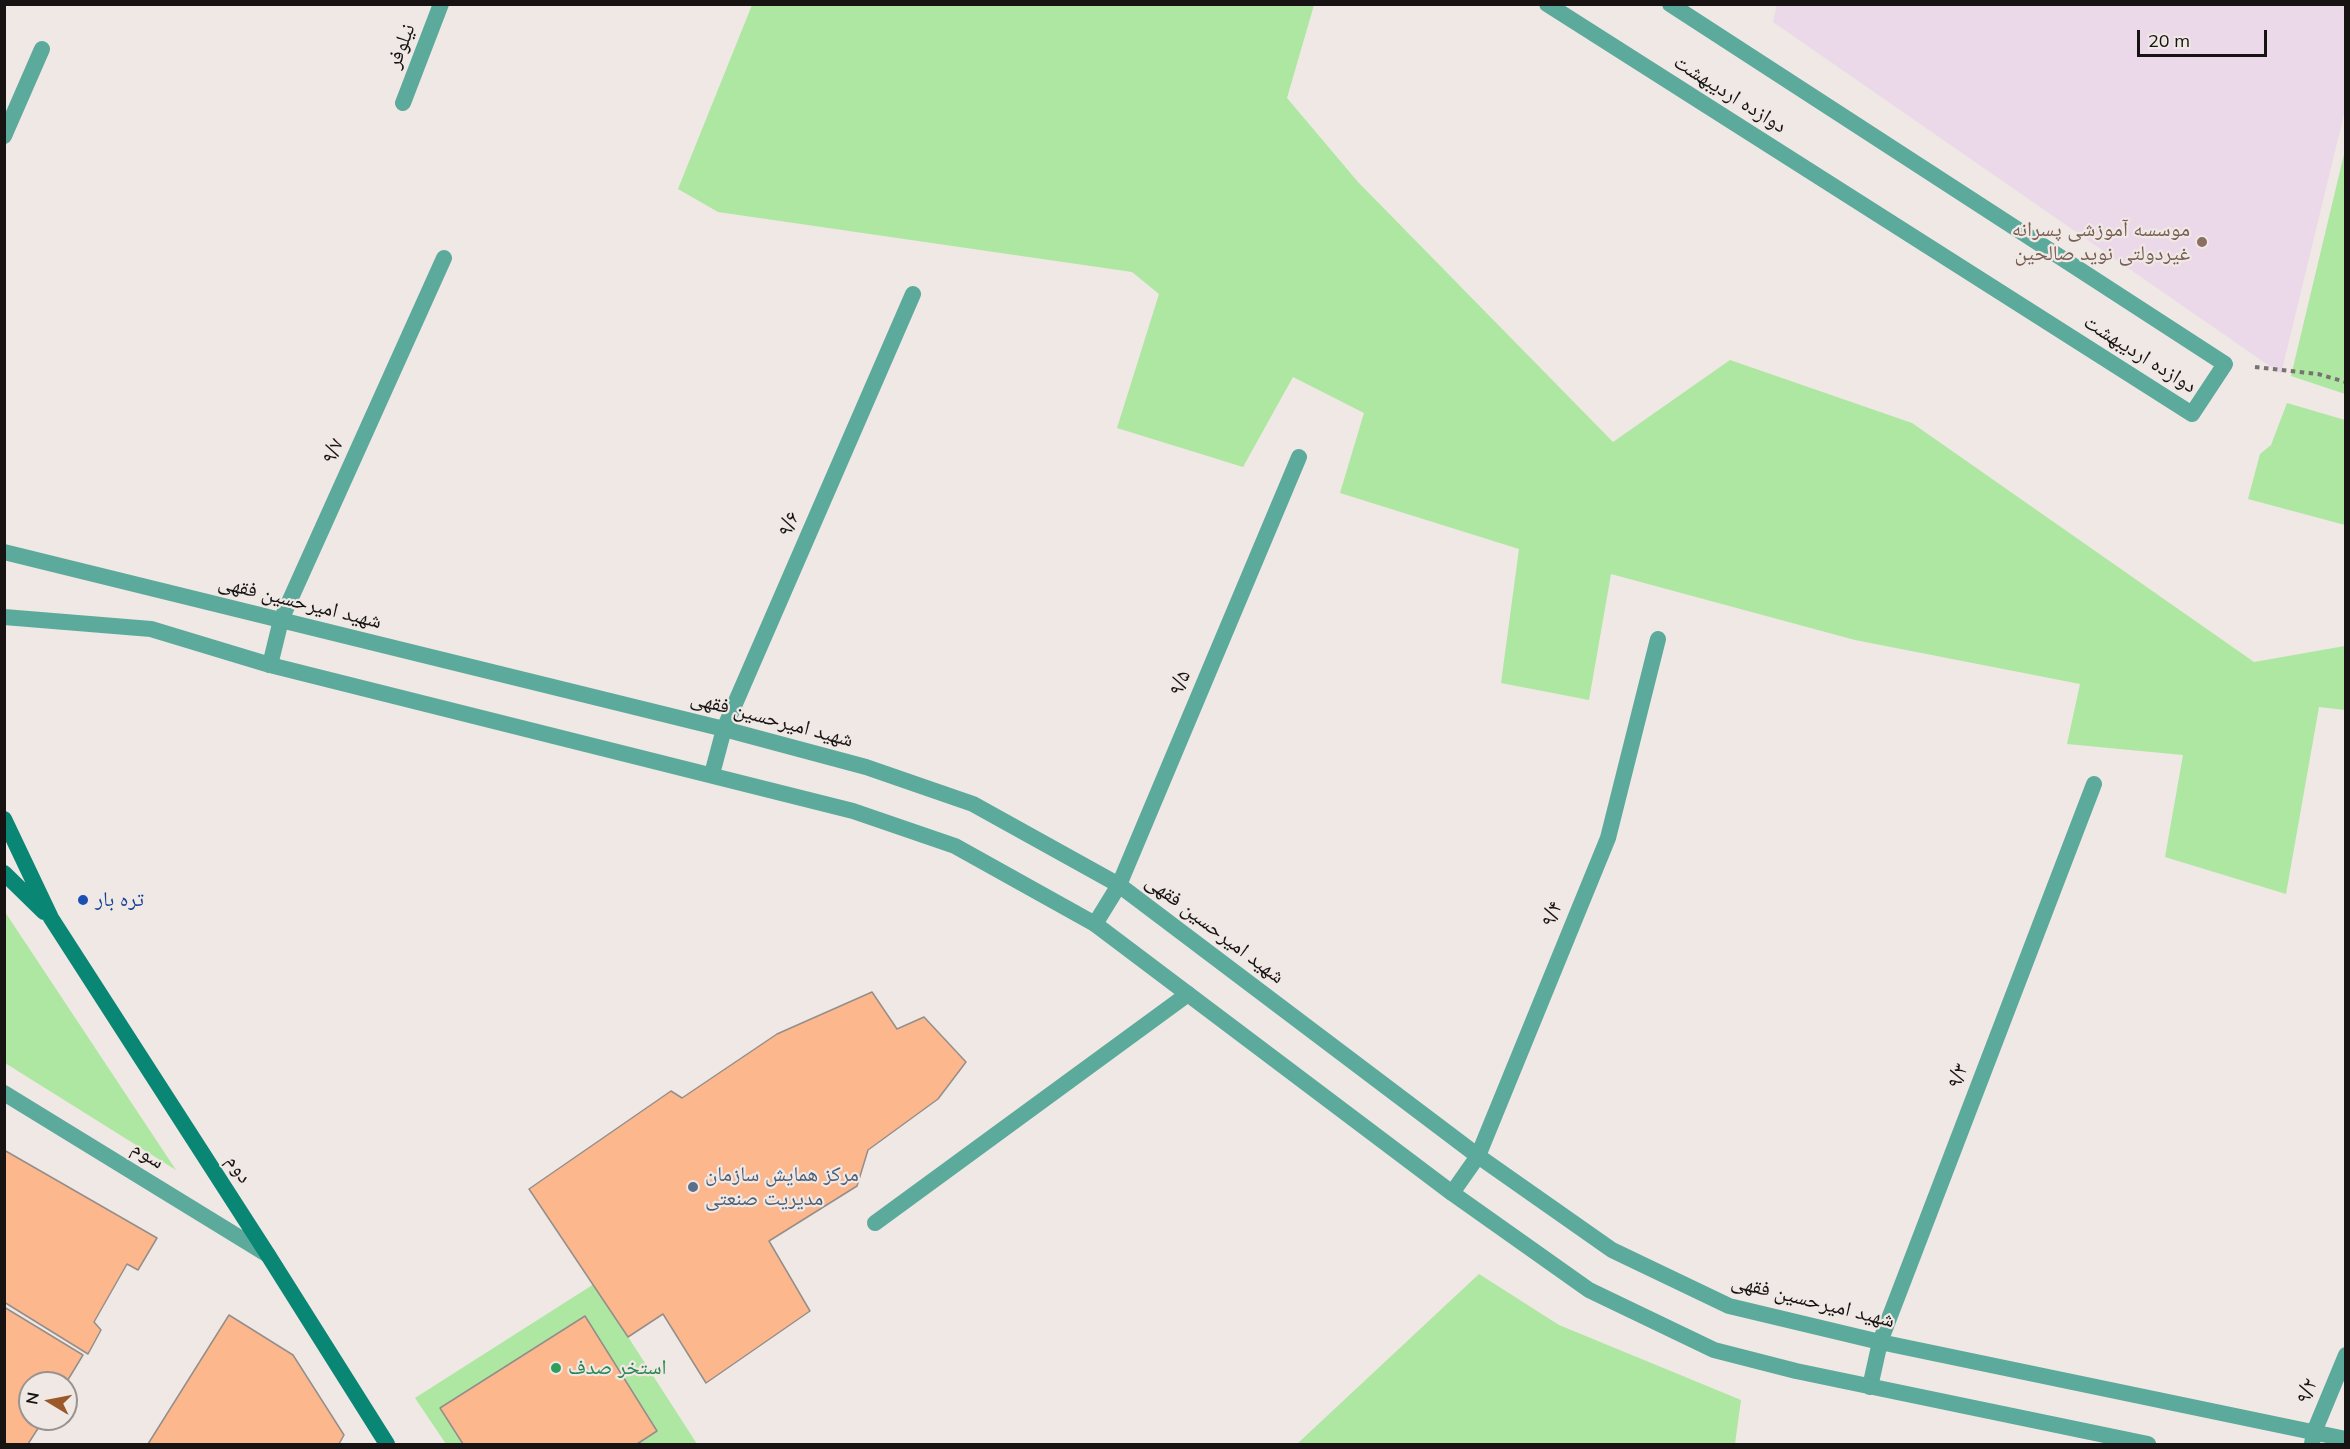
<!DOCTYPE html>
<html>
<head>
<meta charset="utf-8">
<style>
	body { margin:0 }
	#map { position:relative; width:2350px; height:1449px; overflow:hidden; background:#efe8e4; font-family:Mulish,sans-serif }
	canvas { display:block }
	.frame { position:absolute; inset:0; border:6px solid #161312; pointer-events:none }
	.north { position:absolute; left:18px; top:1371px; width:60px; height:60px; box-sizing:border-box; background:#efe8e4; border:2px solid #989390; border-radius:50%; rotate:280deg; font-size:16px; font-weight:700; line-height:24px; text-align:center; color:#161312 }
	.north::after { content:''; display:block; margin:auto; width:21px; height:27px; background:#9b5828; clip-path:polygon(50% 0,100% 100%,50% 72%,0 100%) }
	.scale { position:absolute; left:2137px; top:30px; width:130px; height:27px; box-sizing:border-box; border:3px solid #161312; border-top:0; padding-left:8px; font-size:18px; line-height:21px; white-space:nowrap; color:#161312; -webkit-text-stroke:4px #efe8e4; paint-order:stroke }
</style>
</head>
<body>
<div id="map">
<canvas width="2350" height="1449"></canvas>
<div class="frame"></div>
<div class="north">N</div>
<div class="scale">20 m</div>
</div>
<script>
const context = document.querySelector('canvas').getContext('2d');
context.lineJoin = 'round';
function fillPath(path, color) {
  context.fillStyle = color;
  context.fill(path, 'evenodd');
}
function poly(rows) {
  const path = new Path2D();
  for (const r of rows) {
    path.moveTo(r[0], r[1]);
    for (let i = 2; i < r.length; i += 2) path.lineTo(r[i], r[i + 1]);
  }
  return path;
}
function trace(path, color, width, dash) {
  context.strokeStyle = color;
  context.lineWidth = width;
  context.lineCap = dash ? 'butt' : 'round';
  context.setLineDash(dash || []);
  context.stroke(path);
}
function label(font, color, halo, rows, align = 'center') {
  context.font = font + ' Mulish,"Noto Naskh Arabic",sans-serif';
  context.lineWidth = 4.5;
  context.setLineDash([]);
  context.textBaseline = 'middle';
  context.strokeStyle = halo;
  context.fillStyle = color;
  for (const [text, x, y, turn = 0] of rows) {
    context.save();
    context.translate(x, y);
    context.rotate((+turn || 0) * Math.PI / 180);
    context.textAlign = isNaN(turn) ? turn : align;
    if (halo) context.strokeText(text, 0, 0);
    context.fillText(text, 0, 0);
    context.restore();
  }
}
const industrial = poly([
	[1777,4,2345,5,2345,110,2281,374,1773,22]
]);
const green = poly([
	[752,5,1314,5,1287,98,1358,182,1613,442,1730,360,1912,423,2254,662,2345,646,2345,710,2319,707,2286,894,2165,857,2183,755,2067,744,2080,684,1855,640,1611,574,1589,700,1501,683,1519,549,1340,493,1364,413,1293,377,1243,467,1117,428,1159,294,1132,272,718,212,678,189],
	[2345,150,2345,394,2291,376],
	[2287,403,2345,420,2345,525,2248,499,2260,454,2271,445],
	[5,912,176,1170,5,1063],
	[1479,1274,1559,1325,1741,1400,1735,1444,1297,1444],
	[594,1284,697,1444,446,1444,415,1398]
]);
const building = poly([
	[872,992,897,1029,924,1017,966,1062,938,1099,868,1150,857,1186,769,1241,810,1311,706,1383,663,1314,628,1337,529,1189,671,1091,682,1098,777,1034,872,992],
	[4,1150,157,1238,138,1270,127,1264,94,1322,101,1330,88,1354,4,1302,4,1150],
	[4,1307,83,1355,66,1383,30,1383,30,1419,44,1419,28,1444,4,1444,4,1307],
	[229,1315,293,1355,344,1435,339,1444,148,1444,229,1315],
	[585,1316,657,1431,637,1444,463,1444,440,1408,585,1316]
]);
const path = poly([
	[2255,367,2318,374,2346,382]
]);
const service = poly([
	[875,1223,1188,994]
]);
const minor = poly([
	[403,103,441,4],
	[4,136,42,49],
	[270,665,281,620,444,258],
	[712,774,724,729,913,294],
	[1095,924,1119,885,1299,457],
	[4,1093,268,1255],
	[1452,1193,1478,1156,1608,838,1658,639],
	[1870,1387,1880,1342,2094,784],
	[2312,1444,2314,1432,2346,1355]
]);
const tertiary = poly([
	[1547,4,2192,414,2225,364,1670,4],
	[4,552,724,729,866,767,973,804,1119,885,1478,1156,1612,1250,1729,1306,1880,1342,2346,1439],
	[4,617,151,629,270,665,853,811,955,846,1095,924,1452,1193,1589,1290,1714,1350,1796,1371,2148,1444]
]);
const secondary = poly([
	[4,819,51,918,268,1255,387,1444],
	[4,873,44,912]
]);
const markers = [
	[2202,242,6,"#8d6e63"],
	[83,900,6,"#1a4fb4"],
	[693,1187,6,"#5c6f8a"],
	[556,1368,6,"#2e9e5b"]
];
const streetNames = [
	["نیلوفر",401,46,-69],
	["دوازده اردیبهشت",1730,94,32],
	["دوازده اردیبهشت",2140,354,32],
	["۹/۷",333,451,-66],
	["۹/۶",789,524,-66],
	["شهید امیرحسین فقهی",300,602,14],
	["۹/۵",1180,683,-67],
	["شهید امیرحسین فقهی",772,719,15],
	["۹/۴",1552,914,-68],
	["شهید امیرحسین فقهی",1215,929,37],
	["۹/۳",1958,1076,-69],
	["سوم",148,1155,32],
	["دوم",239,1169,57],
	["شهید امیرحسین فقهی",1813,1301,14],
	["۹/۲",2307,1391,-68]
];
const educationNames = [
	["موسسه آموزشی پسرانه",2190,230],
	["غیردولتی نوید صالحین",2190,254]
];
const transitNames = [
	["تره بار",95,900]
];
const serviceNames = [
	["مرکز همایش سازمان",705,1175],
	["مدیریت صنعتی",705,1199]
];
const leisureNames = [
	["استخر صدف",568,1368]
];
fillPath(industrial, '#ebd9ea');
fillPath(green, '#ade7a1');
fillPath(building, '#fcb78d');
trace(building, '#948e8a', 1.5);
trace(path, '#787371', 4, [4.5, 4.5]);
trace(service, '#5baa9b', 16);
trace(minor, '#5baa9b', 16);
trace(tertiary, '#5baa9b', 16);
trace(secondary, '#0a8675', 16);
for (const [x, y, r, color] of markers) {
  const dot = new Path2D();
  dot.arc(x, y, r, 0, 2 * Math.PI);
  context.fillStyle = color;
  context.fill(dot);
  trace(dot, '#efe8e4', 2);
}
label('21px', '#161312', '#efe8e4', streetNames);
label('21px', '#785e54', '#efe8e4', educationNames, 'right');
label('21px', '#164399', '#efe8e4', transitNames, 'left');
label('21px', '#4e5e75', '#efe8e4', serviceNames, 'left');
label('21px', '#27864d', '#efe8e4', leisureNames, 'left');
</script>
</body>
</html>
